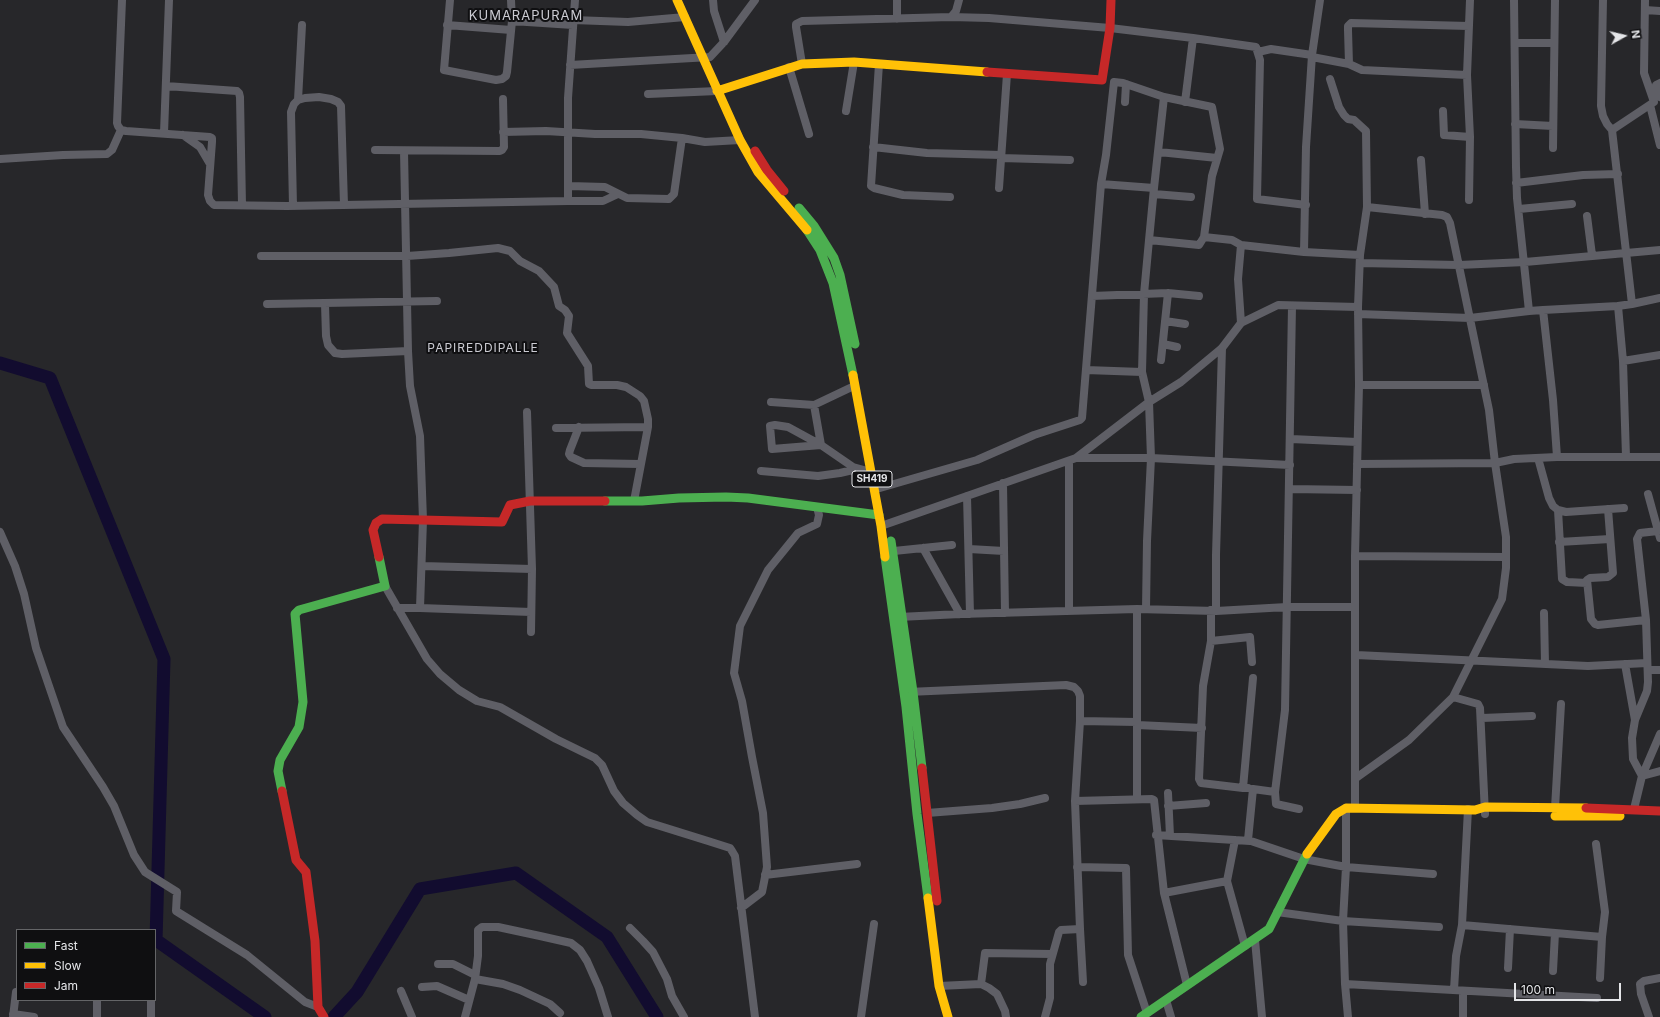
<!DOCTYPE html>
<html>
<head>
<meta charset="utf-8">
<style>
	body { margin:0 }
	#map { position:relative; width:1660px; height:1017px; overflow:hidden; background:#27272a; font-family:Inter,sans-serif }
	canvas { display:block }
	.legend { position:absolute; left:16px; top:929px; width:140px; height:72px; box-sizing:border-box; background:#0f0f11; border:1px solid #646567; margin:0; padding:5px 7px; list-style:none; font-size:12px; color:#e4e5e8 }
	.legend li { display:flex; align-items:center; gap:8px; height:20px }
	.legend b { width:20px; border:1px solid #646567 }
	.north { position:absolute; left:1604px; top:16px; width:40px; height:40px; -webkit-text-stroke:3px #0f0f11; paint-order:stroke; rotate:82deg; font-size:11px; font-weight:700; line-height:16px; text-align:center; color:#e4e5e8 }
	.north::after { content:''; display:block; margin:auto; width:14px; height:18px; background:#e4e5e8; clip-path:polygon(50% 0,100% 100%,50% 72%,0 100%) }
	.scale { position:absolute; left:1514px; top:983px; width:107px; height:18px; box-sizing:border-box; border:2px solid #e4e5e8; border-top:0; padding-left:5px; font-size:12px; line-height:14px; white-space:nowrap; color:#e4e5e8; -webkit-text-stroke:3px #0f0f11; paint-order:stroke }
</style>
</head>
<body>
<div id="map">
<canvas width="1660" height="1017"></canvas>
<ul class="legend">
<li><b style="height:5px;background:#4caf50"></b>Fast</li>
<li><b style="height:5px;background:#ffc107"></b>Slow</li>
<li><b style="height:5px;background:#c62828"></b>Jam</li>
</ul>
<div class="north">N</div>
<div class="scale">100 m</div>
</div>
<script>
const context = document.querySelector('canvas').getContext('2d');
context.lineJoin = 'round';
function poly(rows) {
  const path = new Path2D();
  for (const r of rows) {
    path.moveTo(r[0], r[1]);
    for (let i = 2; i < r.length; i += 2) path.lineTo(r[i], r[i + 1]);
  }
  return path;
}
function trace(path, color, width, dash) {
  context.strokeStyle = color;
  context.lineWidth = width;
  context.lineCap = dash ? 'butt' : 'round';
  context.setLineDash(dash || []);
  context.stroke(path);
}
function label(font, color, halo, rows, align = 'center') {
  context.font = font + ' Inter,sans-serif';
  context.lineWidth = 4;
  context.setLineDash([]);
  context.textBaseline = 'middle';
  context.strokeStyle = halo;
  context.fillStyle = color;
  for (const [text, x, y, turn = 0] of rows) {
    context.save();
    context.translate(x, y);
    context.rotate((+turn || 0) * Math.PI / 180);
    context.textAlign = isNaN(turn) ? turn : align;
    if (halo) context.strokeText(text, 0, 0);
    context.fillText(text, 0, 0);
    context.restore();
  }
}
const river = poly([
	[0,363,50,378,164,659,156,940,265,1017],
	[334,1017,357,992,420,889,516,873,607,937,657,1017]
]);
const street = poly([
	[122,0,117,123,118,126,121,130,126,131,210,137,212,138,212,142,208,195,210,201,214,205,287,206,568,201,568,98,575,0],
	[450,0,444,70,496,80,502,79,506,76,507,72,512,21,511,0],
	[713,0,714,11,724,42],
	[897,0,897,19],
	[1514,0,1516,167,1517,198,1529,311,1543,310,1553,400,1557,457],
	[1603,0,1601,106,1603,116,1607,124,1612,130,1632,304,1618,306,1623,361,1626,457],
	[1645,10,1660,11],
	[951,17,956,11,959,0],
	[573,20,628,22,685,17],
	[512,21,573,25],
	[447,25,511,30],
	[1515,43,1554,43],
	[1258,52,1271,49,1312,55],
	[1312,57,1349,64,1362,70,1467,75],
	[802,64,796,27,796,24,802,21,951,17,989,18,1110,28,1193,38],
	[879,64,871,186,874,188,903,195,950,197],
	[1349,64,1348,30,1348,26,1351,23,1469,26],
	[570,65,710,57,724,42,755,0],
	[789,67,809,134],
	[1330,79,1339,107,1344,115,1348,119,1354,120,1366,131,1367,207,1360,255,1358,307],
	[166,86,237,91,239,93,240,97,242,205],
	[648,94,717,91],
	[1660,97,1656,88,1656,85,1660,83],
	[298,100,302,25],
	[1125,102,1126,84],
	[1185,102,1193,38,1256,47,1260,60,1257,199,1306,205],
	[1650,105,1660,145],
	[846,111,854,62],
	[1443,111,1444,135,1470,137],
	[1515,124,1553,126],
	[1612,130,1654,102,1644,73,1645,0],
	[503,132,546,131,595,134,641,134,682,138,705,142,740,140],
	[164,133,169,0],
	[183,135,200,147,210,164],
	[873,147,927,153,1001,155],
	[1553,148,1555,0],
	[375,150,500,151,502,150,504,147,503,99],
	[1159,152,1217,158],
	[1001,158,1070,160],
	[0,159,63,155,107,154,112,150,121,130],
	[1421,160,1425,214],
	[1516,183,1583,175,1618,174],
	[1101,184,1154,188],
	[569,186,605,187,627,198,669,199,674,194,682,138],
	[999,188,1007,74],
	[1154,194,1191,197],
	[1469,200,1470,137,1467,75,1470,0],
	[568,201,603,201,618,194],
	[293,206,291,112,294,104,298,100,305,98,319,97,331,99,338,102,341,106,344,205],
	[1519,209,1572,204],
	[1587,216,1592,255],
	[1204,237,1232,240,1241,245,1304,252,1360,255],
	[1241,245,1238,279,1241,323],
	[1304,252,1306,147,1312,55,1320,0],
	[261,256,407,256,449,253,498,248,510,251,520,261,539,271,554,287,559,306,565,310,569,316,567,333,588,366,589,384,591,385,617,385,626,387,640,396,644,401,648,419,648,427,634,501],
	[1360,263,1459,265,1525,262,1660,250],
	[1092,296,1168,293,1199,296],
	[267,304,437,301],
	[325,304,326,336,328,345,335,353,342,354,408,351],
	[1632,304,1660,298],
	[1543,310,1618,306],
	[1358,314,1470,318,1529,311],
	[1165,321,1185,324],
	[1163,344,1177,347],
	[1161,360,1168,293],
	[1623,361,1660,355],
	[1086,370,1142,372],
	[1359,385,1484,385],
	[771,402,814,405,854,386],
	[814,405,821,445,772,449,770,426,775,425,788,427,821,445,853,467,871,472],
	[527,412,532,569,531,632],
	[579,427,570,450,569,454,571,457,584,463,640,464],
	[556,428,648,427],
	[1291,439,1357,442],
	[1076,458,1151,458,1290,465],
	[1538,458,1549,498,1553,506,1558,510,1566,512,1624,508],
	[1069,461,1069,611],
	[1357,464,1495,463,1489,410,1450,223,1447,217,1442,215,1367,207],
	[761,471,818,476,840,473,857,469],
	[1003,483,1005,613],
	[880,488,977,460,1034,435,1080,420,1082,418,1101,184,1106,155,1114,82,1123,83,1164,97],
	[1290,489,1357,490],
	[1648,494,1660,538],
	[967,496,970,614],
	[1608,509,1613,573,1608,577,1590,578,1587,580,1591,619,1595,624,1598,625,1646,620],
	[1558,510,1562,579,1567,582,1587,583],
	[881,526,1076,458,1149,402,1181,382,1222,348,1241,323,1278,305,1358,307,1359,385,1355,556,1355,808],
	[0,532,15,566,24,594,36,648,63,727,103,787,114,806,134,855,145,872,177,892,176,911,247,955,305,1002,318,1007],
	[1559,542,1610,539],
	[923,548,960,614],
	[969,549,1004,551],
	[894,551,952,545],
	[1355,556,1506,557],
	[422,566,532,569],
	[385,586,427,659,440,674,459,690,477,701,500,707,556,739,595,758,602,765,614,791,623,803,637,815,647,822,708,841,730,848,732,851,735,856,755,1017],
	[397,608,420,608,423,520,420,436,410,386,408,351,404,151],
	[420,608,531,612],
	[1137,609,1137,799],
	[1146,609,1147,541,1151,458,1149,402,1142,372,1144,294,1149,240,1154,188,1164,97,1212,107,1220,149,1212,176,1204,237,1199,245,1149,240],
	[1211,610,1211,641,1203,686,1199,779,1201,783,1243,788],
	[1216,611,1216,555,1222,348],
	[1544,613,1545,664],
	[899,617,960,614,1137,609,1216,611,1287,607,1355,607],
	[1211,641,1250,637,1252,662],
	[1356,655,1588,666,1647,663],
	[1625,664,1635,720],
	[1648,670,1660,670],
	[908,692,1066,685,1074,687,1078,691,1080,696,1080,721,1075,801,1080,929,1061,930,1059,932,1050,964,1050,998,1045,1017],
	[1453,697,1478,704,1480,708,1485,814],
	[1482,718,1532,716],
	[1080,721,1137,722],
	[1137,725,1202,728],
	[1642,776,1633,759,1632,738,1635,720,1647,691,1648,682,1646,620,1637,539,1640,533,1658,531],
	[1642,776,1660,734],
	[1356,778,1409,740,1453,697,1502,599,1506,568,1506,537,1495,463,1514,459,1557,457,1660,457],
	[1248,788,1243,788,1253,678],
	[1275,792,1285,710,1292,306],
	[1168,793,1170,836],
	[1075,801,1152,799,1154,800,1164,893,1187,985],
	[1168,806,1206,803],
	[1346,808,1346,867,1343,921,1345,984,1348,1017],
	[1555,808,1561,704],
	[1299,809,1276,804,1275,792,1253,789,1248,840,1304,859,1346,867,1433,874],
	[1634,809,1642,776,1660,771],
	[927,813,992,808,1020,804,1045,798],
	[1156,835,1250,841],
	[1596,844,1605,912,1602,937,1600,978],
	[1077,867,1126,868,1128,955,1147,1013],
	[765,875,857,864],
	[1227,881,1235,840],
	[1164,893,1227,881,1245,946],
	[741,908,762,892,767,867,763,813,752,757,742,701,734,673,740,626,768,570,798,533,817,524,819,515,817,507],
	[1277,912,1343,921,1439,927],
	[1462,925,1602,937],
	[630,928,643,941,653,952,667,979,672,996,684,1017],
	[1080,929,1083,982],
	[1255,940,1262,1017],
	[438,964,453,964,475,975],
	[1508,968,1510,929],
	[1553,971,1555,933],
	[475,979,503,984,520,990,550,1004,560,1013],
	[981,984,985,953,1052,954],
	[1345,984,1597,998],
	[939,986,981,984,989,988,997,994,1005,1011,1006,1017],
	[422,987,437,986,469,1000],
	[1454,990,1456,956,1462,925,1468,809],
	[401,991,412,1017],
	[1463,991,1463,1017],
	[1166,1000,1171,1017],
	[13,1014,34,1017],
	[13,1017,16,992],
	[97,1017,97,1000],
	[151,1017,151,1000],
	[465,1017,475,979,478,956,478,930,482,927,498,927,540,936,571,943,580,950,587,961,599,988,608,1017],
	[861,1017,874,924],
	[1649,1017,1641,994,1640,984,1644,981,1660,978]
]);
const fast = poly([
	[799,208,814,226,834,258,840,275,855,344],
	[807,230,820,250,833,283,853,375],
	[605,501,642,501,679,498,726,497,748,498,879,515],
	[891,541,913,692,922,768],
	[885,557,906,707,917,814,928,898],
	[282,791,278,771,280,760,299,727,303,702,295,614,299,610,385,586,379,557],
	[1141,1017,1269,929,1307,854]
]);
const slow = poly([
	[677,0,740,140,758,172,807,230],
	[717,91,802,64,854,62,987,72],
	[853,375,881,526,885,557],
	[1555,816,1620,816],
	[1307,854,1336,814,1346,808,1475,810,1485,807,1586,808],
	[928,898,939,986,948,1017]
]);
const jam = poly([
	[987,72,1102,80,1110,28,1111,0],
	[755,151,767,170,784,191],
	[379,557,373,530,376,523,382,519,502,522,510,505,530,501,605,501],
	[922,768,937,901],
	[282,791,296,860,306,872,315,941,318,1007,324,1017],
	[1586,808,1660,811]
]);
const shields = [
	[872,479,40]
];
const shieldNames = [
	["SH419",872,479]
];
const neighbourhoodNames = [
	["PAPIREDDIPALLE",483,348]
];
const quarterNames = [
	["KUMARAPURAM",526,16]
];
trace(river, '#120c2f', 13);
trace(street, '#5f5f66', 8);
trace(fast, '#4caf50', 9);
trace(slow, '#ffc107', 9);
trace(jam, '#c62828', 9);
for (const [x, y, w] of shields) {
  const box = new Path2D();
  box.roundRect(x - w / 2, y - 8, w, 16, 3);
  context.fillStyle = '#0f0f11';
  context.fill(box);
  trace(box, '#e4e5e8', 1);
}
label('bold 10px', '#e4e5e8', null, shieldNames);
context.letterSpacing = '1px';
label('12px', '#cbcbd2', '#0f0f11', neighbourhoodNames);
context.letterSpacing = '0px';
context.letterSpacing = '1px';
label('13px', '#cbcbd2', '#0f0f11', quarterNames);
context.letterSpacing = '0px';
</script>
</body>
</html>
